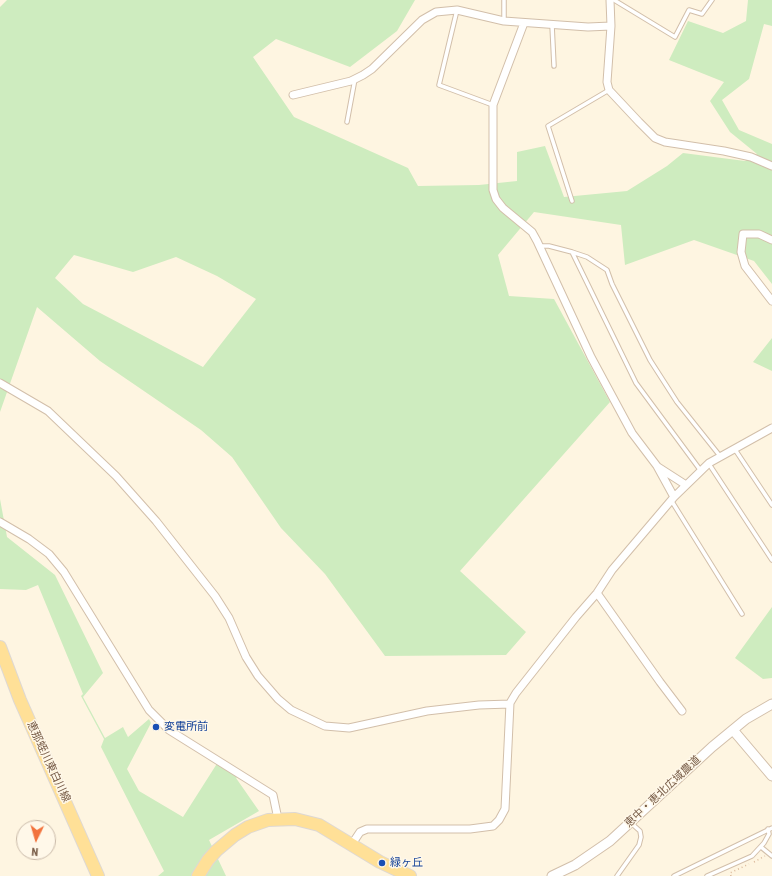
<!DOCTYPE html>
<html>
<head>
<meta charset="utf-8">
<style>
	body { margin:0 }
	#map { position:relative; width:772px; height:876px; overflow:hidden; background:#fef5e1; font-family:"Roboto Condensed",sans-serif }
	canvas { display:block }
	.north { position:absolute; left:16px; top:820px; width:40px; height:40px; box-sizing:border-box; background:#fff8e9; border:1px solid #c9b9a8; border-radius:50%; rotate:185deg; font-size:11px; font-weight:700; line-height:16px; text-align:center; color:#775b46 }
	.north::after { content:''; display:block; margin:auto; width:14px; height:18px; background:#f2733d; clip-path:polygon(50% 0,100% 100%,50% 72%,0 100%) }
</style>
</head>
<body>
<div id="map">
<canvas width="772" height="876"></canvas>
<div class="north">N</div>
</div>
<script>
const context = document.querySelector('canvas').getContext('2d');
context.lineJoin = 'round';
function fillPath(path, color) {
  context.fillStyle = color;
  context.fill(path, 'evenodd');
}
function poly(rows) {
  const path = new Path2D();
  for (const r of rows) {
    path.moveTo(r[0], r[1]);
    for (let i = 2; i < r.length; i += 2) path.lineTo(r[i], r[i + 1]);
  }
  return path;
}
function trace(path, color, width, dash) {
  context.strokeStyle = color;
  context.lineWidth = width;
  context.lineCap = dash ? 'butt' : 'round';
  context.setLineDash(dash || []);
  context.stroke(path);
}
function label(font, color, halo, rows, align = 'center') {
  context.font = font + ' "Roboto Condensed","Noto Sans JP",sans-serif';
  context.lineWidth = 3;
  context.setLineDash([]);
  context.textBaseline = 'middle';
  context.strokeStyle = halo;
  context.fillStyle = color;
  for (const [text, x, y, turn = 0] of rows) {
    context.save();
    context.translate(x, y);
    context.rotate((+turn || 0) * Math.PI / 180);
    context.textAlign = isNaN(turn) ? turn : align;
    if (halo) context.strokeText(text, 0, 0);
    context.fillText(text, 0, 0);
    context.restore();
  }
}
const green = poly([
	[7,0,415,0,397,31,350,67,276,39,253,57,294,117,408,168,418,186,479,185,517,181,517,152,545,146,564,197,627,191,667,166,683,153,745,161,757,154,730,132,710,101,724,82,669,60,688,21,723,33,746,21,748,0,772,0,772,26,764,24,749,79,722,100,739,130,772,144,772,284,754,261,694,240,625,265,621,225,534,212,498,255,509,296,554,299,610,402,460,571,526,632,506,655,385,656,325,574,281,528,232,457,201,430,100,361,37,307,0,412,0,7],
	[74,255,133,272,176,257,217,276,256,299,203,367,83,304,55,278],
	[772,338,772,371,753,362],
	[0,499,7,537,55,575,103,673,83,697,105,738,123,727,128,737,149,719,151,723,127,769,139,791,183,817,218,762,239,776,236,778,259,811,209,840,226,876,158,876,164,871,101,747,104,739,81,696,83,694,38,585,26,590,0,589],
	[772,607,772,678,763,679,735,658]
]);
const path = poly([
	[754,862,765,856],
	[731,876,730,873,749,864]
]);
const service = poly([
	[614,0,675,37,689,10,702,14,712,0],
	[457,10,439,85,493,105],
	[504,21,504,0],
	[552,25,554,66],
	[347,122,355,79],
	[572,201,548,126,609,90],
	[539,246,549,246,572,252,636,383,701,471],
	[572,252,587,257,607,270,612,284,650,360,677,402,720,456],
	[734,448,772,505],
	[709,464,772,560],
	[671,500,742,614],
	[761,847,772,856],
	[617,876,639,845,641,837,640,831,631,823],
	[674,876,772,828],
	[707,876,752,856,764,843,769,834,768,829]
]);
const minor = poly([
	[610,0,611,26,607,82,609,90,639,122,655,138,665,142,724,151,751,157,772,166],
	[524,23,493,105,493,190,496,199,503,208,532,232,537,241,591,357,632,433,657,466,674,497],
	[293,95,351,81,363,75,372,69,422,20,436,12,457,10,504,21,588,27,611,26],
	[772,240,759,234,743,234,741,252,745,266,772,301],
	[0,383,48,411,116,476,156,521,215,596,229,618,246,657,258,676,278,699,291,710,325,726,349,728,427,711,479,705,510,704],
	[658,467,686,485],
	[0,522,29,539,49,554,64,572,149,710,169,730,273,795,278,819],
	[597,593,660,682,682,711],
	[352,844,360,832,367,829,470,829,493,826,499,820,505,809,510,703,516,693,576,617,597,593,612,570,674,497,709,463,772,428]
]);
const tertiary = poly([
	[733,730,772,776],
	[552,876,575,865,610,841,712,747,746,719,772,704]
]);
const primary = poly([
	[0,647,20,700,98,876],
	[198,876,208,860,216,851,235,835,248,827,268,820,295,819,319,825,380,862,410,876]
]);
const markers = [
	[156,727,4,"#1a4fb4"],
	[382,863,4,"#1a4fb4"]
];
const transitNames = [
	["変電所前",164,727],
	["緑ヶ丘",390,863]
];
const streetNames = [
	["恵那蛭川東白川線",48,762,65],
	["恵中・恵北広域農道",663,792,-43]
];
fillPath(green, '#ceecbf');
trace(service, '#d2bfaa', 5.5);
trace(minor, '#d2bfaa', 9);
trace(tertiary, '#d2bfaa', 11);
trace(primary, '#ded8d3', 14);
trace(path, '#dab89a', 1.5, [1, 3]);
trace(service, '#fff', 3.5);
trace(minor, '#fff', 7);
trace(tertiary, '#fff', 9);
trace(primary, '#ffe097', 12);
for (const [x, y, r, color] of markers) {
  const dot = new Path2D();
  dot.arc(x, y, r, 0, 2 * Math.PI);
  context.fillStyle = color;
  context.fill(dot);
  trace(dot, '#fff8e9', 1.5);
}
label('11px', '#164399', '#fff8e9', transitNames, 'left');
label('11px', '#775b46', '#fff8e9', streetNames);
</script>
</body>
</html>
